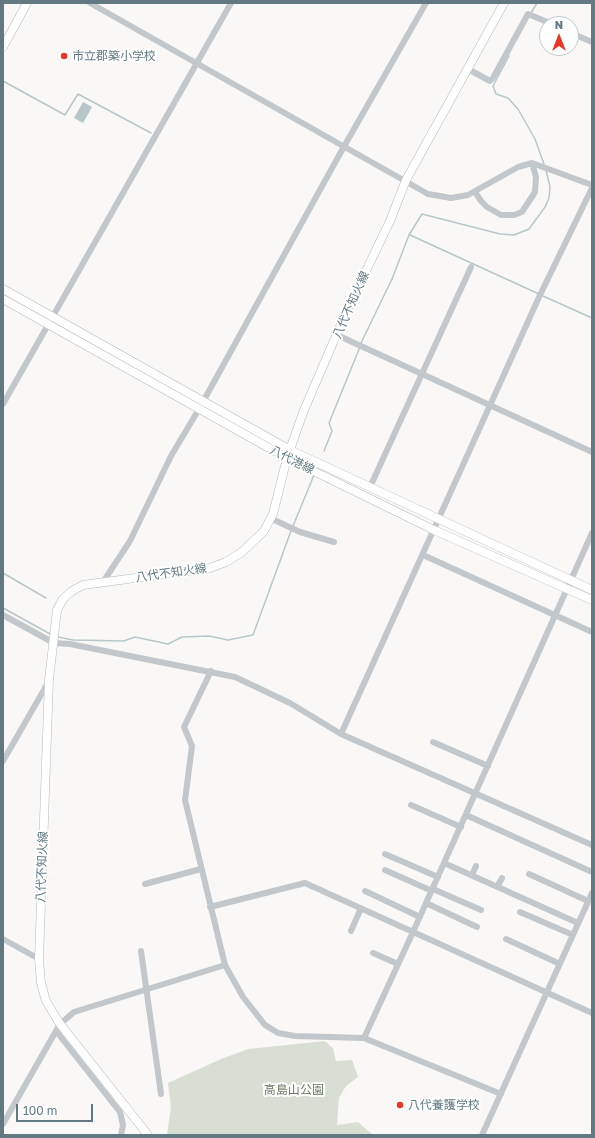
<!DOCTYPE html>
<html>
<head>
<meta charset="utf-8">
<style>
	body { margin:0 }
	#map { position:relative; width:595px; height:1138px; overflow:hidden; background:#f9f8f6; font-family:"Golos Text",sans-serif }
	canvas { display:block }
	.frame { position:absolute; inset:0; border:4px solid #627982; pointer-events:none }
	.north { position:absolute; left:539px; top:16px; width:40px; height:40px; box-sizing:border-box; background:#fff; border:1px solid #c0c9cd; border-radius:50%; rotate:0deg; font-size:11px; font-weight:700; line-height:16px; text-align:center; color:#627982 }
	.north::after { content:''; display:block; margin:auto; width:14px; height:18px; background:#ea3525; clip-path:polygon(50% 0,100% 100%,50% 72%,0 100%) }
	.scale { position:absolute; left:16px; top:1104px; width:77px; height:18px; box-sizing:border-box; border:2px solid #627982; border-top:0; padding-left:5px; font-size:12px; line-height:14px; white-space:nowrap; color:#627982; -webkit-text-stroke:3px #fff; paint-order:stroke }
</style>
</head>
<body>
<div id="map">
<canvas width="595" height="1138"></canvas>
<div class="frame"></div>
<div class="north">N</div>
<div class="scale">100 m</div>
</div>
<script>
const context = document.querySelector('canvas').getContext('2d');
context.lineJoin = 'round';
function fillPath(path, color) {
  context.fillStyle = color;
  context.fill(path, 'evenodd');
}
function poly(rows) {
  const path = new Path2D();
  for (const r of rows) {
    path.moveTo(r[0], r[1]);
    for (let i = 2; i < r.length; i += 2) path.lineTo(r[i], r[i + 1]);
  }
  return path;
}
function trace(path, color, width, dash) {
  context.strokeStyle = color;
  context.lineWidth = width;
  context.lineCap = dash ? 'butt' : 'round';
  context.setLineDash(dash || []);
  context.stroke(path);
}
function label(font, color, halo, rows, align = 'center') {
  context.font = font + ' "Golos Text","Noto Sans JP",sans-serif';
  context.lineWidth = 4;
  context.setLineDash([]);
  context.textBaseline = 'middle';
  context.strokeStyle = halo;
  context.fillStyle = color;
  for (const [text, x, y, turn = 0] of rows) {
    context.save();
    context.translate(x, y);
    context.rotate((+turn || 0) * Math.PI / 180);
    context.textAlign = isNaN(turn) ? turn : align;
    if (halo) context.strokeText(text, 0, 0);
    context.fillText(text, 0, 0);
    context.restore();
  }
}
const green = poly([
	[325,1041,333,1048,336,1061,352,1060,358,1077,346,1086,339,1098,337,1125,358,1122,373,1135,167,1135,171,1107,168,1083,221,1059,248,1049]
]);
const water = poly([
	[83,102,92,107,83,123,74,118]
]);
const stream = poly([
	[531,13,537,3],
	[509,56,493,86,496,94,508,98,518,109,535,139,544,164],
	[3,81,65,115,78,94,151,133],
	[410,235,539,294],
	[543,296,592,318],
	[361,343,392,279,409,235,422,214,500,234,514,235,529,229,545,207,549,198,550,187,546,170],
	[324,451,332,431,329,423,360,347],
	[293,526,314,475],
	[3,573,46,598],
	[3,608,52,635],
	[58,637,73,640,124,641,135,637,168,644,182,637,209,636,228,640,253,635,291,531]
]);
const minor = poly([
	[90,3,428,194,451,198,468,195,518,167,532,163,592,185],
	[571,33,592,42],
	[468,69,490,81,493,78,528,14,552,24],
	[475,192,481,201,487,207,501,215,514,215,522,212,535,192,536,177,532,163],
	[337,335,592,452],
	[3,404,231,3],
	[370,487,471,267],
	[270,518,300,532,334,542],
	[423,555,592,632],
	[103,582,130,541,171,456,199,409,342,150,426,3],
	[3,615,54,643,70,644,235,677,290,703,341,734,592,845],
	[211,671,184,727,192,746,185,800,225,965,243,997,265,1025,278,1033,295,1036,364,1038,501,1094],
	[341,734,540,295,592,188],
	[433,742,488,766],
	[3,761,49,681],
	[411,805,461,827],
	[466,815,592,872],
	[385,854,438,877],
	[444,863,578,923],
	[385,870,432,891],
	[529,874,588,901],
	[472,875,476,866],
	[145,884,201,869],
	[497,887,502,878],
	[433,889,481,910],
	[365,891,420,917],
	[426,903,477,927],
	[210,907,305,883,592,1013],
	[520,912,573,935],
	[351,931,361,908],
	[3,939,39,959],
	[506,939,560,964],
	[141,951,161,1094],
	[373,953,398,964],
	[56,1031,120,1112,123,1125,121,1135],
	[364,1038,413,932,592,533],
	[3,1124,60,1024,74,1012,225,965],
	[482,1135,592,893]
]);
const major = poly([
	[3,47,27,3],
	[3,289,290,450,592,590],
	[3,299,287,458,434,530,592,600],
	[148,1135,60,1024,46,1001,41,983,39,959,49,680,57,610,63,599,72,591,83,585,210,568,226,562,242,552,264,531,273,514,287,458,304,410,348,308,390,221,406,180,504,3]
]);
const markers = [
	[64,56,4,"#ea3525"],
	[400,1105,4,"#ea3525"]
];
const poiNames = [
	["市立郡築小学校",72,56],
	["八代養護学校",408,1105]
];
const streetNames = [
	["八代不知火線",351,305,-66],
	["八代港線",292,460,27],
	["八代不知火線",171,573,-8],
	["八代不知火線",42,867,-88]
];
const parkNames = [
	["高島山公園",294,1090]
];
fillPath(green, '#d9ded5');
fillPath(water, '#b7c7c9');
trace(stream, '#b7c7c9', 1.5);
trace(major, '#b2babc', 9);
trace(minor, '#c1c7ca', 6);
trace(major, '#fff', 8);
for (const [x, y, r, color] of markers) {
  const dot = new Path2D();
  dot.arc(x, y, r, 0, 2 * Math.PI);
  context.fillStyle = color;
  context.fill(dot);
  trace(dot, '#fff', 1.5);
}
label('12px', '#627982', '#fff', poiNames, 'left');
label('12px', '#627982', '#fff', streetNames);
label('12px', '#6a7a62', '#fff', parkNames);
</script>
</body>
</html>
